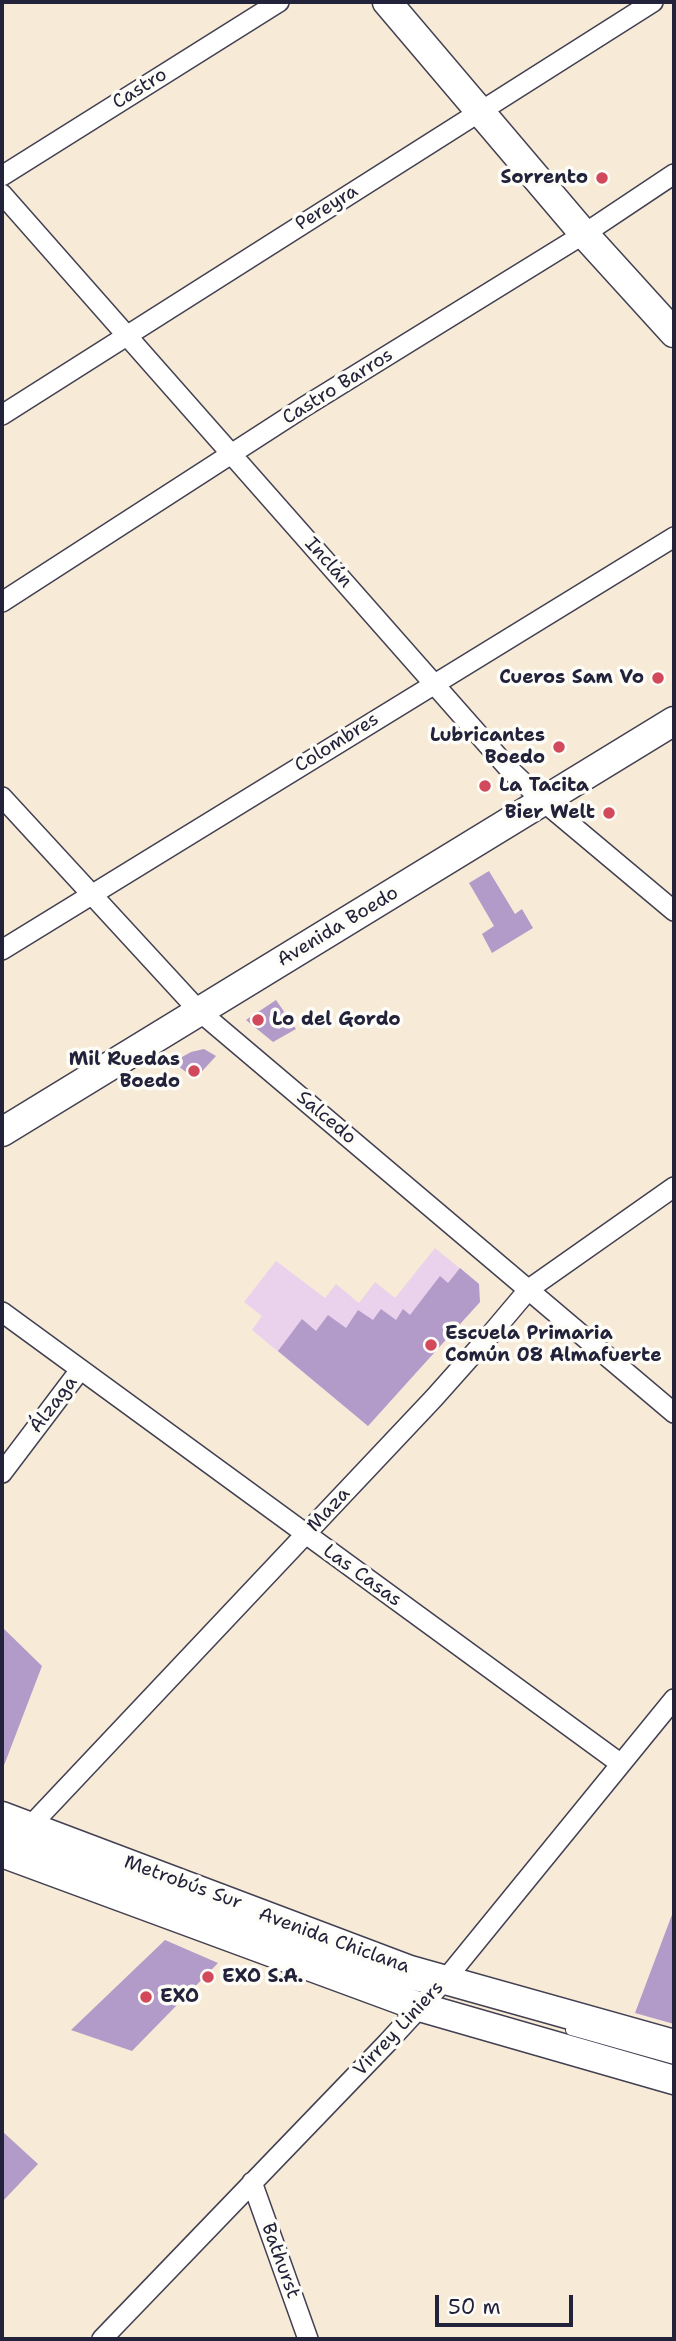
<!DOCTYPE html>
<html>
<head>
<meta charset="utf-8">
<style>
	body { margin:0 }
	#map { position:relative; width:676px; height:2341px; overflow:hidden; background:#f7ead6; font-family:"Shantell Sans",sans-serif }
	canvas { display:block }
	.frame { position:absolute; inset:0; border:4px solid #22223b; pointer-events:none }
	.scale { position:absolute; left:435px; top:2295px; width:138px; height:32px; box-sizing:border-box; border:4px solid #22223b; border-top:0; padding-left:9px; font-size:21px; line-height:24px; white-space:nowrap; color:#22223b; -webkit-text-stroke:5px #fdfcf7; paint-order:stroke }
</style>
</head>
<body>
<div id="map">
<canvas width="676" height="2341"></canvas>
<div class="frame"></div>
<div class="scale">50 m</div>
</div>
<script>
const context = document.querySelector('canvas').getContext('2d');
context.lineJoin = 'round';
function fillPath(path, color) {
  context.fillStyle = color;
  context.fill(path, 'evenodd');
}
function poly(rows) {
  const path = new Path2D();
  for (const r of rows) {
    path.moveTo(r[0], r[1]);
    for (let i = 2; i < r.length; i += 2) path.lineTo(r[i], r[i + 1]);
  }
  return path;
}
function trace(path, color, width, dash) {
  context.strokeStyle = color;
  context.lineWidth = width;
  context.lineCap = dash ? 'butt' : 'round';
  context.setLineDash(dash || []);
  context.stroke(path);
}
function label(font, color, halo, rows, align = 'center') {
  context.font = font + ' "Shantell Sans",sans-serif';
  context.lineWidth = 7;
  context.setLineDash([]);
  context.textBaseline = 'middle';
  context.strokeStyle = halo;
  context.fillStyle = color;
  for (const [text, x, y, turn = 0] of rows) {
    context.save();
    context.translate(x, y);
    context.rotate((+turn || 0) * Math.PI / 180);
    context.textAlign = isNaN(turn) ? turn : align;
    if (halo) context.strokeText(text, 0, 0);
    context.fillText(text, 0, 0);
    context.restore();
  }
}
const built = poly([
	[435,1248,479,1284,479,1303,368,1426,252,1330,262,1316,244,1302,276,1261,325,1298,336,1284,359,1303,375,1282,395,1298]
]);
const building = poly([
	[489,871,515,914,522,909,533,928,492,953,482,934,494,926,469,883],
	[276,1000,296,1029,273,1042,246,1020],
	[204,1049,216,1056,195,1079,173,1062,191,1052],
	[460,1268,479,1284,480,1302,368,1426,278,1351,302,1319,316,1331,328,1315,346,1328,358,1310,373,1320,381,1309,396,1320,403,1309,410,1315,440,1276,448,1283],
	[2,1627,42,1666,3,1768,2,1768],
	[673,1912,674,1913,674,2024,635,2013],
	[165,1940,218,1963,132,2051,71,2030],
	[2,2131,38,2164,2,2202]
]);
const service = poly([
	[2,1834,401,1982,422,1987],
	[571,2030,674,2059]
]);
const minor = poly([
	[2,176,279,2],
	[2,194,509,769,544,802,674,911],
	[2,415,653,2],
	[2,602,304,407,584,234,674,174],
	[2,797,199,1011,674,1413],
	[2,950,674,537],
	[2,1312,621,1764],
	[2,1473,80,1370],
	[2,1856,434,1398,491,1334,529,1289,674,1187],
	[252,2182,308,2339],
	[102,2339,387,2043,445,1980,674,1699]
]);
const secondary = poly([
	[387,2,584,234,674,333],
	[2,1132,674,721],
	[2,1816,410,1970,674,2044],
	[2,1853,420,2007,674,2080]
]);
const markers = [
	[602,178,7,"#d1495b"],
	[658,678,7,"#d1495b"],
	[559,747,7,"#d1495b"],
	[485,786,7,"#d1495b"],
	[609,813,7,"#d1495b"],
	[258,1020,7,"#d1495b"],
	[194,1071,7,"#d1495b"],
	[431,1345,7,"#d1495b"],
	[208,1977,7,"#d1495b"],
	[146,1997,7,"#d1495b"]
];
const streetNames = [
	["Castro",140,89,-32],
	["Pereyra",327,208,-32],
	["Castro Barros",338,387,-32],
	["Inclán",328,563,48],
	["Colombres",337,743,-32],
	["Avenida Boedo",338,927,-31],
	["Salcedo",326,1118,40],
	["Álzaga",54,1405,-53],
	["Maza",329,1510,-47],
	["Las Casas",362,1576,36],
	["Metrobús Sur",183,1883,20],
	["Avenida Chiclana",334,1941,20],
	["Virrey Liniers",399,2029,-47],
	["Bathurst",280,2261,70]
];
const poiNames = [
	["Sorrento",588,178],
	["Cueros Sam Vo",644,678],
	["Lubricantes",545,736],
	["Boedo",545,758],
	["La Tacita",499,786,"left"],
	["Bier Welt",595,813],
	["Lo del Gordo",272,1020,"left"],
	["Mil Ruedas",180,1060],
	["Boedo",180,1082],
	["Escuela Primaria",445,1334,"left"],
	["Común 08 Almafuerte",445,1356,"left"],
	["EXO S.A.",222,1977,"left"],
	["EXO",160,1997,"left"]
];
fillPath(built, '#ead1ec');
fillPath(building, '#b39bc9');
trace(service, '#424052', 12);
trace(minor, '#424052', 22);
trace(secondary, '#424052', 31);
trace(service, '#fff', 10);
trace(minor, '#fff', 19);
trace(secondary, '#fff', 28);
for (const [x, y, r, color] of markers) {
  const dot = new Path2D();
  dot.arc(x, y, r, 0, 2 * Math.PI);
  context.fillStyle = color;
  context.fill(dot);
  trace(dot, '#fdfcf7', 2.5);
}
label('19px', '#22223b', '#fdfcf7', streetNames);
label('bold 19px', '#22223b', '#fdfcf7', poiNames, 'right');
</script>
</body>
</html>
